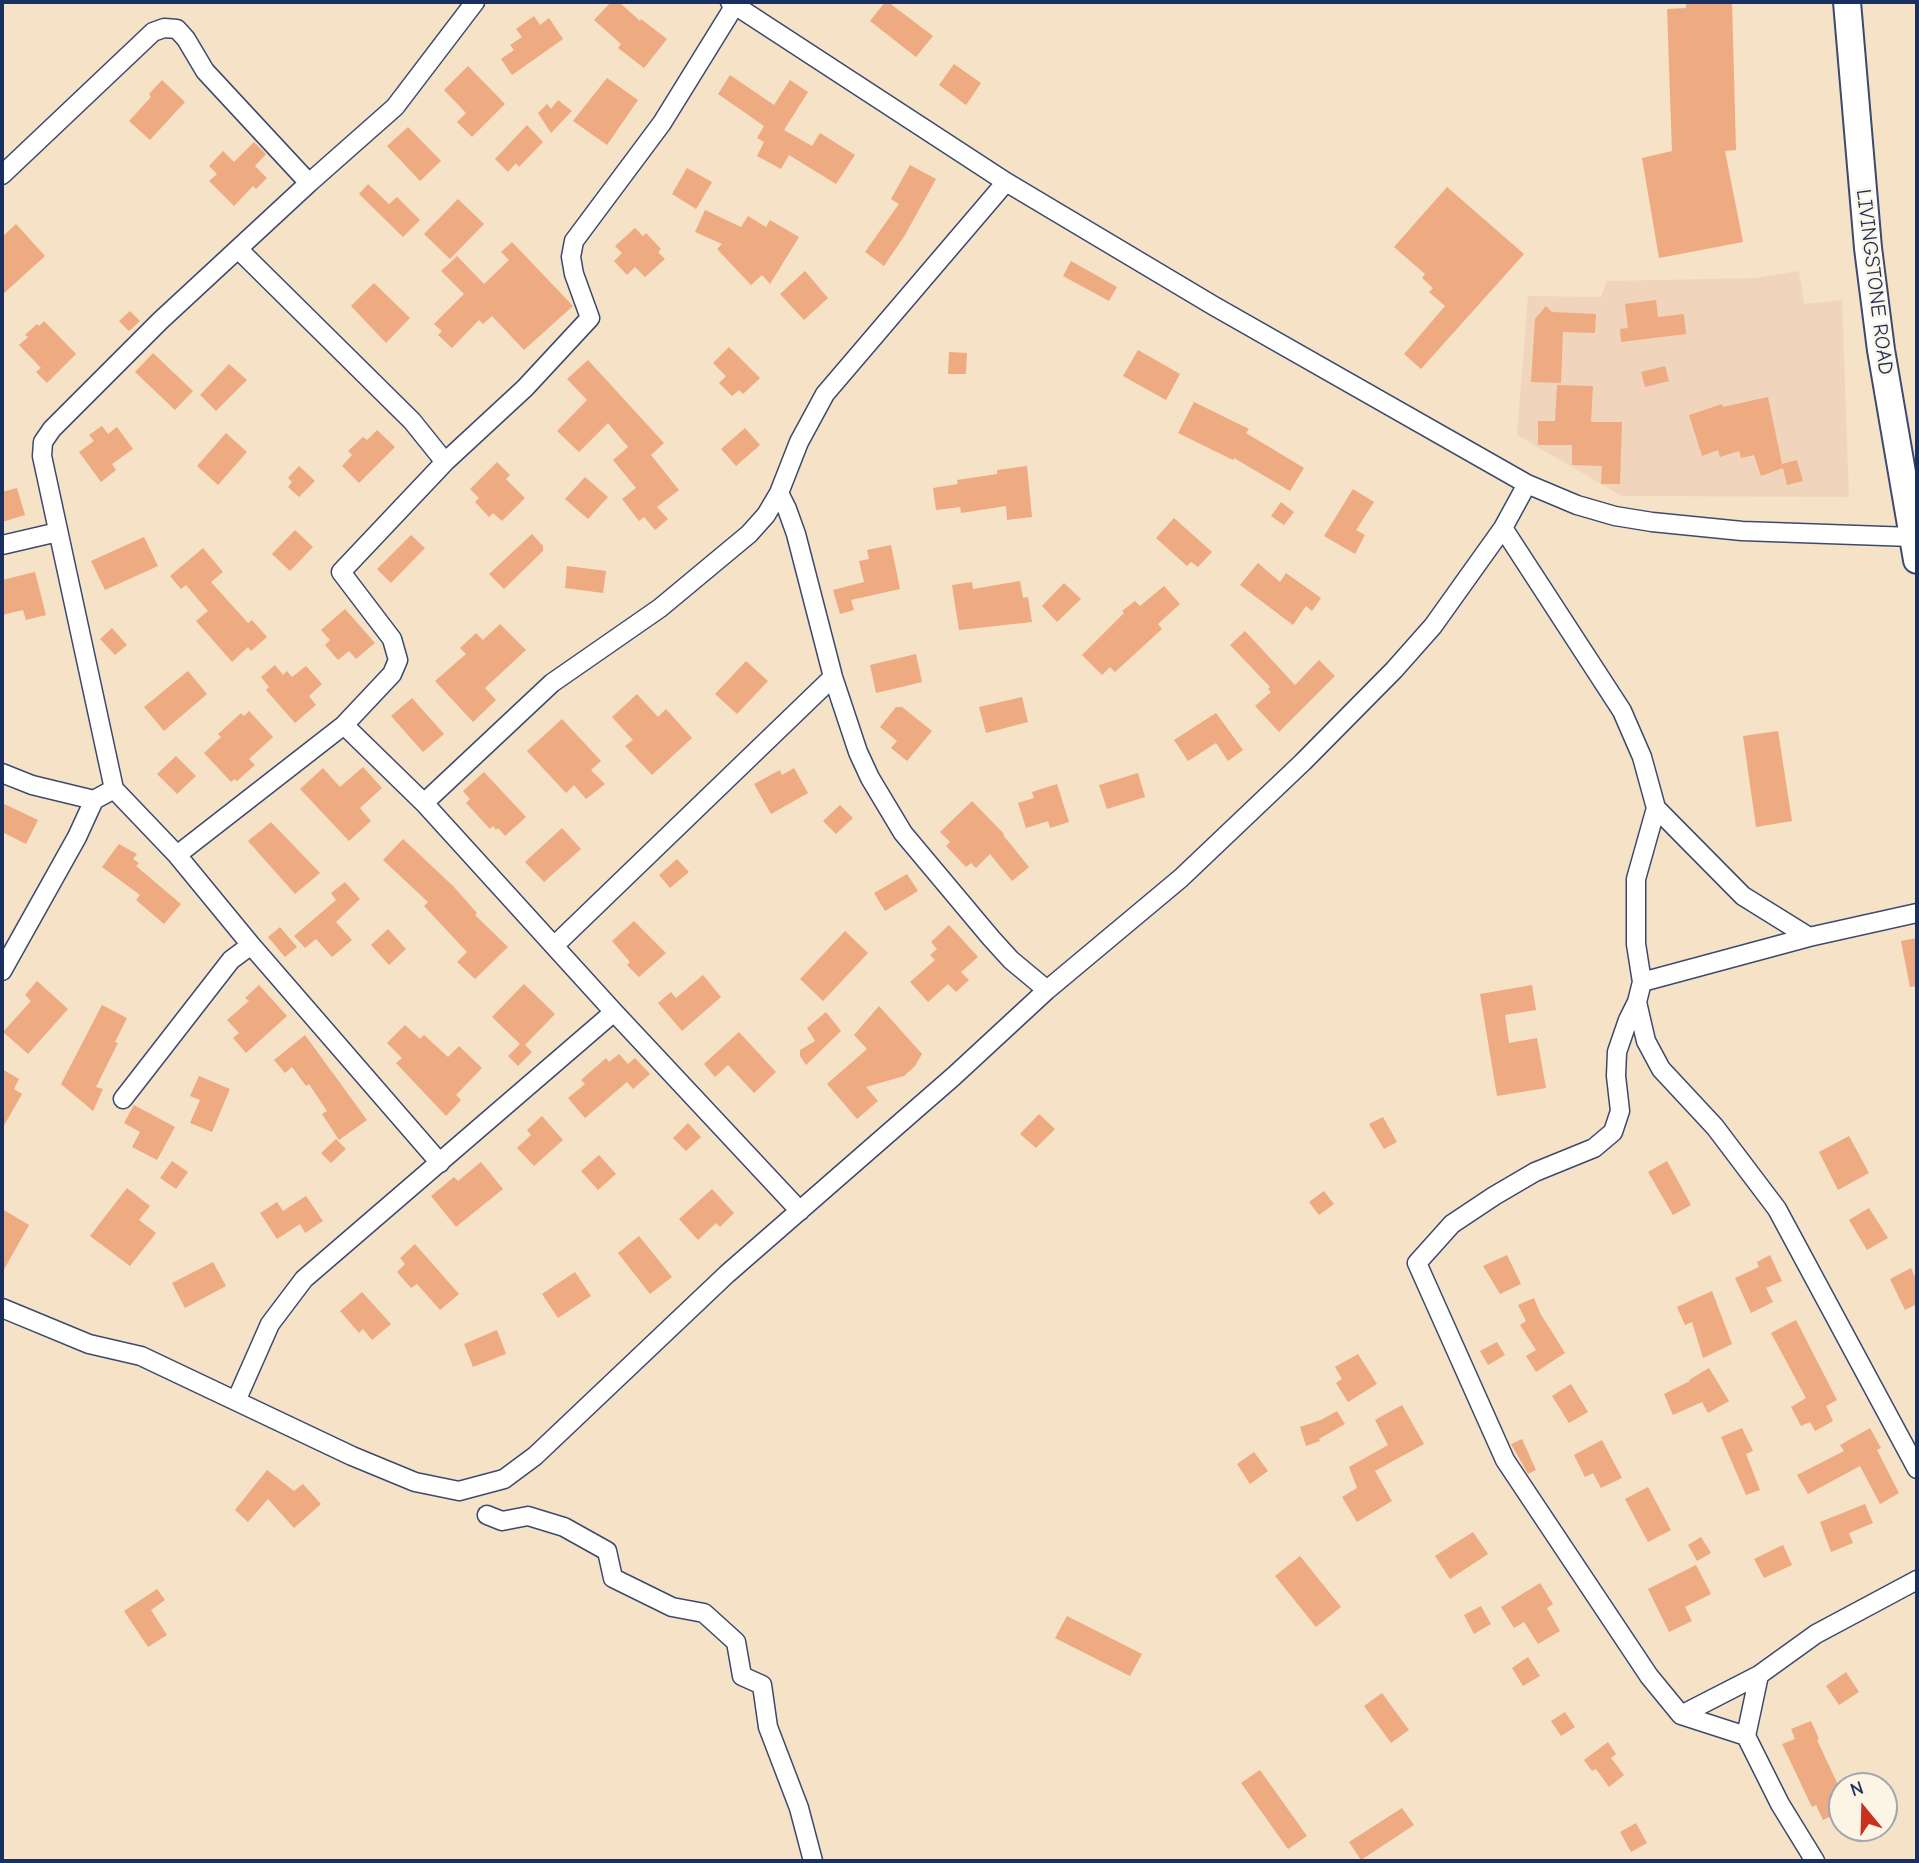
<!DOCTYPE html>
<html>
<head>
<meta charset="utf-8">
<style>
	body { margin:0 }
	#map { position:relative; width:1919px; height:1863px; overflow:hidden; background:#f5e2c7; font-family:"Comic Neue",sans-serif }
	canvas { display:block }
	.frame { position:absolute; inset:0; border:4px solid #1b2f5e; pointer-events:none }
	.north { position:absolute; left:1828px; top:1772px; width:70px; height:70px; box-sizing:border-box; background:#fcf5e5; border:2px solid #a2a6af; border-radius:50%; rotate:341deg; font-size:19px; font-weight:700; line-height:28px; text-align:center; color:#1b2f5e }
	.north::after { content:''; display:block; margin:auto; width:24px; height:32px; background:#c8321e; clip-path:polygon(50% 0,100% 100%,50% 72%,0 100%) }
</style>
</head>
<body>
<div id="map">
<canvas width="1919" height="1863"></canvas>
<div class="frame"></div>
<div class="north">N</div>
</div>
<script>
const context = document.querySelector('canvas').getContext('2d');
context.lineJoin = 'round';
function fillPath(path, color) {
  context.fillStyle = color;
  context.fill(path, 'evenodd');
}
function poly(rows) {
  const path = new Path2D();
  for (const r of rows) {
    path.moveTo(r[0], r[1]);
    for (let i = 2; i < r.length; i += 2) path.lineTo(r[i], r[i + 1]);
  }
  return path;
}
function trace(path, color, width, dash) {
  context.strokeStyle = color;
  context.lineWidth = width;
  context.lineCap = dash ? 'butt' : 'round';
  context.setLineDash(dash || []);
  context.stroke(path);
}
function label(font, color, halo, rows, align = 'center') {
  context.font = font + ' "Comic Neue",sans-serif';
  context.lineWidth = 5;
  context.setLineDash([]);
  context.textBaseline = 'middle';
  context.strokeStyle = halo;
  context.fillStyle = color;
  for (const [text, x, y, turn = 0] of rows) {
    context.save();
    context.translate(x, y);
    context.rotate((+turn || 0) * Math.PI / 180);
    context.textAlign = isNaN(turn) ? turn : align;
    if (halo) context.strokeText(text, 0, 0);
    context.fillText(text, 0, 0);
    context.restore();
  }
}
const built = poly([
	[1799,271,1804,304,1842,300,1849,497,1622,496,1517,435,1528,296,1601,297,1607,281,1755,278]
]);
const building = poly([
	[611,2,619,2,640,21,641,19,667,39,644,68,618,48,621,44,594,20],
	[885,2,888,2,933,36,916,57,870,21],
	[1686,2,1732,2,1736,150,1725,151,1743,242,1659,258,1642,158,1672,151,1667,9,1686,8],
	[534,16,540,25,549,18,563,39,512,75,501,59,514,50,510,45,522,37,516,29],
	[954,64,981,83,966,105,939,85],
	[468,66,505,104,472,137,457,122,466,113,444,90],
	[730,75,774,105,790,80,808,92,784,130,812,146,820,133,855,155,836,184,789,155,781,169,757,156,764,142,757,138,764,126,718,94],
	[607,78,638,100,607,145,573,121],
	[162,80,185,102,150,140,129,121,151,97,149,94],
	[558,100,572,111,551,133,538,113,547,104,551,109],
	[527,125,543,142,519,167,516,163,508,172,495,159],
	[408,127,441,161,420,181,387,146],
	[254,142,266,154,255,166,267,178,256,189,253,186,234,206,209,181,217,174,209,166,223,151,234,162],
	[910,165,936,179,905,235,884,266,865,252,899,204,891,199],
	[687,168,712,182,696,209,672,194],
	[368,184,389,204,397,197,420,220,403,237,359,194],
	[1447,187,1524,254,1421,369,1404,354,1445,306,1429,292,1433,288,1422,278,1425,274,1394,247],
	[458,199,484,224,450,259,424,234],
	[705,210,741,227,748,216,766,227,770,220,799,237,770,284,762,275,751,285,717,249,722,244,695,232],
	[16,224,45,256,2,295,2,237],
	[635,228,643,236,646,233,661,249,658,252,665,259,645,277,635,267,627,275,614,261,622,253,615,246],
	[512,242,573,306,524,350,492,316,483,324,479,320,452,348,438,335,442,331,434,324,464,294,441,271,457,256,484,284,509,260,501,252],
	[1071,261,1117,287,1109,301,1063,276],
	[805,271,828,298,804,320,780,294],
	[374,283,410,318,386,343,351,306],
	[1656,300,1658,317,1684,314,1686,334,1621,342,1620,329,1628,328,1625,304],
	[1546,306,1552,312,1596,314,1595,333,1563,332,1561,383,1531,382,1535,319],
	[130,311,140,321,129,331,119,321],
	[44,321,76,354,47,383,36,372,41,368,19,345,28,337,25,335,37,324,39,326],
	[729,347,760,378,743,394,739,390,732,396,719,383,726,376,713,363],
	[1138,350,1180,374,1166,400,1123,376],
	[949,352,967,353,966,374,948,374],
	[153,353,193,391,175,410,135,372],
	[588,360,664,443,651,455,679,490,657,507,668,519,655,530,644,517,639,521,622,499,636,488,613,460,628,447,608,423,579,452,557,431,587,400,567,379],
	[229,364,247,380,216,411,200,395],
	[1665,366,1669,381,1645,387,1641,372],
	[1557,385,1593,386,1591,422,1622,422,1620,484,1601,484,1602,466,1572,465,1572,445,1538,445,1538,421,1555,421],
	[1768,397,1782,464,1797,460,1803,481,1787,485,1783,468,1761,476,1754,455,1741,458,1739,451,1720,457,1718,450,1702,456,1689,415,1722,404,1723,407],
	[1194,402,1249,429,1246,433,1304,468,1290,491,1234,458,1233,460,1178,433],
	[102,426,108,434,117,427,133,449,112,464,116,470,101,482,79,452,94,441,89,435],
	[745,428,760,445,736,466,721,449],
	[377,430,395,447,359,483,342,466,352,455,348,451,363,437,367,440],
	[226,433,247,452,218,485,197,466],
	[497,462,510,475,506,479,525,498,502,521,493,513,489,517,475,502,479,498,470,489],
	[299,466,315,481,299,497,288,487,292,482,288,478],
	[1027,466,1032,517,1007,520,1006,506,961,513,960,507,936,510,933,488,958,484,957,480,997,474,997,470],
	[585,477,608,497,588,519,565,499],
	[17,488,25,515,2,522,2,492],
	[1353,489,1374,502,1356,530,1365,535,1355,554,1324,536],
	[1281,502,1294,512,1284,525,1271,516],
	[1174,518,1212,552,1198,567,1191,562,1187,566,1156,538],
	[295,530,313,547,290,571,272,554],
	[532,534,543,546,543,551,504,589,489,574],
	[411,535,425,548,391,583,377,569],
	[144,537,158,566,105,590,91,561],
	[891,545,900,589,851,600,854,610,840,614,833,590,864,582,859,561,869,559,867,550],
	[203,548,223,572,211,582,248,623,252,620,267,637,251,651,248,647,232,662,196,621,208,611,186,585,181,589,170,576],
	[1258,563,1280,582,1286,573,1321,598,1312,611,1306,606,1293,625,1240,585],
	[567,566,606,571,603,593,565,588],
	[35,572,46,615,26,620,23,610,2,615,2,580],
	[1020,581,1023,598,1028,597,1032,622,959,630,952,585,972,582,973,589],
	[1064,583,1081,599,1057,622,1042,606],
	[1164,586,1180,604,1158,624,1162,629,1115,672,1110,667,1102,675,1082,655,1124,613,1122,611,1135,601,1140,606],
	[345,609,375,643,356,659,349,651,338,660,325,645,330,640,321,630],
	[500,624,526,650,485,688,496,700,473,722,435,681,466,654,460,648,476,633,483,640],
	[112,628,127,645,115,655,100,639],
	[1245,631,1295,685,1319,660,1335,676,1279,732,1255,706,1271,692,1268,689,1270,687,1230,645],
	[916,654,922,682,876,693,870,665],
	[746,661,768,681,737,714,715,694],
	[275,665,283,675,287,671,292,677,306,666,322,684,309,696,316,705,295,723,266,690,269,687,261,677],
	[188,671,207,694,164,731,144,707],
	[637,694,658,717,666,709,692,738,652,775,625,746,633,740,612,717],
	[1022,697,1028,722,986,733,979,707],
	[412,698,444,734,423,752,391,716],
	[896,707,902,707,932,731,907,761,891,748,897,741,880,727],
	[249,711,273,737,249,759,255,765,237,781,234,779,231,782,204,753,221,737,218,734,241,713,244,716],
	[1216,713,1243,750,1228,761,1216,743,1188,761,1174,740],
	[562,719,601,761,591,770,605,784,586,799,574,785,566,793,527,751],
	[1778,731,1792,821,1756,827,1743,736],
	[176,756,196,776,177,794,157,774],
	[363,767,382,788,360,808,371,821,349,841,300,789,323,768,340,787],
	[794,768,808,793,771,814,754,784,780,770,782,775],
	[484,772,526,817,505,836,498,828,496,830,493,826,490,829,466,803,470,799,463,791],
	[1138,773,1145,797,1107,809,1099,785],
	[1057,784,1069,822,1050,828,1048,821,1026,828,1018,803,1034,798,1032,792],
	[972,801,1004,834,1003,835,1029,867,1012,881,990,854,976,868,971,863,966,867,946,846,950,842,940,832],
	[2,803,38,820,26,844,2,832],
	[840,805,853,818,836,834,823,821],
	[271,822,320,873,295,894,248,841],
	[562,828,581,849,544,882,525,862],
	[403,839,453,886,477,913,475,915,508,947,475,979,457,962,467,952,424,906,428,902,383,860],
	[119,844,137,854,133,859,139,863,136,866,181,904,164,924,136,900,140,895,102,867],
	[677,859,689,872,670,888,659,875],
	[907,874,918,891,885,911,874,893],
	[345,882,360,899,336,922,352,940,332,957,316,939,305,948,294,936,336,900,331,893],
	[634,921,666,953,639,977,627,965,630,962,612,941],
	[949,925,978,957,961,972,969,980,956,992,948,984,928,1002,910,982,935,960,930,955,937,949,931,942],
	[280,927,297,947,285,957,268,937],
	[388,929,406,949,389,965,371,945],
	[845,931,868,953,823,1001,800,979],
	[1917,938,1917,986,1910,987,1901,941],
	[703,975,721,997,682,1031,658,1003,671,992,676,998],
	[37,981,68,1009,28,1054,3,1032,31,1001,25,995],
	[524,984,555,1014,525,1045,532,1052,518,1066,508,1056,520,1044,492,1017],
	[259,985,287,1016,246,1053,233,1038,239,1033,227,1020,249,1001,245,998],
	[1532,985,1536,1010,1505,1015,1509,1043,1537,1038,1546,1088,1497,1096,1480,994],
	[102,1005,127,1018,115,1042,118,1043,96,1087,103,1089,93,1111,61,1084],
	[879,1006,922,1054,915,1066,904,1076,866,1087,878,1101,857,1119,827,1084,867,1049,854,1035],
	[826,1012,841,1031,806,1065,800,1056,800,1050,815,1041,807,1028],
	[405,1025,420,1039,424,1035,448,1057,459,1046,482,1068,456,1095,461,1100,446,1116,396,1063,402,1058,387,1043],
	[739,1032,776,1072,754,1093,728,1065,715,1077,704,1064],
	[305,1035,367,1120,339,1140,322,1114,327,1111,309,1084,306,1086,292,1067,285,1073,274,1060],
	[619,1054,628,1064,635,1058,650,1074,633,1089,627,1082,585,1118,568,1098,585,1084,581,1080,606,1058,609,1062],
	[2,1069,19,1079,14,1089,22,1094,2,1129],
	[199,1076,230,1089,212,1132,190,1123,200,1100,190,1096],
	[134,1105,175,1127,157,1160,132,1147,140,1132,124,1123],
	[1039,1114,1055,1129,1036,1148,1020,1134],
	[542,1116,563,1140,534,1166,517,1148,531,1135,527,1130],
	[1383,1117,1397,1142,1384,1149,1369,1124],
	[688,1123,701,1137,686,1151,673,1138],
	[1849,1136,1869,1173,1838,1190,1819,1152],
	[336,1139,346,1149,331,1163,321,1153],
	[599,1155,616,1174,598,1190,581,1171],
	[172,1161,188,1172,176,1189,160,1178],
	[1667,1161,1691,1205,1673,1215,1648,1172],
	[481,1162,503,1189,456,1227,431,1196,454,1177,458,1181],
	[127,1188,150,1206,139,1220,156,1233,130,1266,90,1236],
	[712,1189,734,1213,720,1227,716,1223,698,1240,679,1219],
	[1324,1191,1334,1204,1319,1215,1309,1202],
	[306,1196,323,1221,305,1233,300,1224,277,1239,260,1213,277,1202,283,1211],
	[1869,1208,1888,1238,1867,1250,1849,1220],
	[2,1209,29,1225,2,1273],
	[639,1236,672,1277,650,1294,618,1253],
	[415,1244,459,1294,440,1310,417,1284,411,1288,397,1272,405,1264,400,1258],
	[1507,1255,1521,1284,1500,1294,1483,1266],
	[1770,1255,1782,1281,1766,1288,1773,1302,1751,1313,1735,1278,1759,1267,1757,1262],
	[213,1262,226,1286,185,1308,172,1283],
	[1911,1268,1917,1281,1917,1304,1905,1310,1890,1279],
	[575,1272,591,1296,558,1318,542,1294],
	[1712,1291,1732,1344,1703,1358,1692,1322,1685,1325,1677,1307],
	[362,1292,391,1324,372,1340,363,1329,359,1333,340,1311],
	[1534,1298,1540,1313,1565,1353,1536,1372,1526,1356,1536,1350,1520,1325,1526,1321,1518,1305],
	[1796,1320,1837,1400,1826,1406,1833,1421,1815,1431,1810,1422,1801,1426,1791,1407,1806,1398,1771,1333],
	[497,1330,506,1354,473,1367,464,1344],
	[1497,1342,1505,1355,1488,1365,1480,1351],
	[1358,1354,1377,1384,1348,1402,1336,1383,1342,1379,1335,1367],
	[1709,1368,1729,1401,1708,1413,1702,1402,1673,1415,1664,1394,1690,1381,1689,1380],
	[1571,1384,1588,1412,1569,1423,1552,1396],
	[1402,1405,1424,1444,1375,1471,1392,1501,1357,1522,1342,1497,1357,1488,1349,1467,1388,1445,1375,1420],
	[1337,1411,1345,1424,1319,1439,1320,1441,1306,1446,1300,1427,1321,1420],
	[1742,1428,1753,1451,1746,1454,1760,1490,1746,1495,1721,1437],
	[1870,1428,1881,1448,1877,1450,1899,1493,1880,1504,1860,1466,1808,1494,1797,1475,1844,1451,1840,1445],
	[1522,1439,1536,1470,1528,1474,1511,1444],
	[1602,1440,1622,1478,1601,1488,1593,1473,1585,1477,1574,1455],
	[1254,1452,1268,1471,1250,1484,1237,1464],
	[267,1470,294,1491,303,1484,321,1504,294,1528,268,1499,248,1522,235,1510],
	[1648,1487,1671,1530,1648,1542,1625,1499],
	[1865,1504,1873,1523,1849,1533,1853,1543,1831,1552,1820,1522],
	[1473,1532,1488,1554,1450,1579,1435,1556],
	[1701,1537,1711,1553,1697,1561,1688,1545],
	[1783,1545,1792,1565,1764,1578,1754,1559],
	[1300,1556,1341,1607,1316,1627,1275,1576],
	[1696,1565,1711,1594,1685,1607,1692,1621,1669,1632,1648,1589],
	[1540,1583,1553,1604,1547,1608,1560,1631,1538,1644,1524,1622,1514,1628,1501,1607],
	[157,1589,165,1600,151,1610,167,1635,148,1647,124,1611],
	[1481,1606,1491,1624,1474,1634,1464,1615],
	[1067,1616,1142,1654,1130,1676,1055,1638],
	[1528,1657,1540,1676,1523,1686,1512,1668],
	[1846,1672,1859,1692,1839,1705,1826,1686],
	[1382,1693,1409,1730,1391,1743,1364,1706],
	[1565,1712,1575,1727,1561,1736,1551,1721],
	[1811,1721,1819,1739,1817,1740,1842,1793,1842,1811,1823,1820,1816,1805,1812,1807,1782,1744,1795,1739,1791,1729],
	[1608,1742,1616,1754,1611,1758,1624,1775,1609,1787,1596,1769,1592,1771,1584,1760],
	[1260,1770,1307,1836,1288,1849,1241,1783],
	[1402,1808,1414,1825,1361,1860,1349,1842],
	[1636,1823,1647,1843,1631,1852,1620,1832]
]);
const minor = poly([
	[730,2,1006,182,1214,306,1527,484,1577,505,1615,516,1652,522,1742,531,1912,537],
	[2,175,153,32,164,28,177,29,186,39,205,71,309,183],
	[238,249,412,421,445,462,341,572,392,639,398,660,392,674,344,725],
	[445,462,525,388,590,318,574,274,571,257,574,241,662,123,735,5],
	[779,493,787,509,796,534,833,677,858,752,870,778,903,833,991,938,1011,960,1047,990],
	[1503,528,1622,711,1642,757,1656,808,1636,879,1636,944,1642,982,1637,1002,1646,1041,1661,1069,1715,1127,1777,1209,1917,1469],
	[2,545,58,532],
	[2,773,32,785,94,800],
	[114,789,177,855,251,945,440,1163],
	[424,803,552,683,660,608,749,534,766,515,779,493,799,442,825,394,1006,182],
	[1656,808,1743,896,1809,937],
	[177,855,344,725,424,803,614,1012,800,1211],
	[554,946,833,677],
	[2,971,77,837,94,800,114,789,42,456,43,442,52,429,160,321,309,183,395,107,475,2],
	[1642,982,1809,937,1917,913],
	[1637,1002,1628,1020,1617,1052,1616,1076,1620,1111,1613,1132,1594,1148,1535,1172,1494,1196,1452,1224,1417,1263,1505,1460,1649,1676,1681,1715,1759,1675],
	[123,1099,231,960,251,945],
	[2,1308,89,1344,141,1356,352,1456,415,1482,459,1491,504,1479,535,1456,727,1274,954,1076,1047,990,1181,878,1303,762,1394,670,1433,626,1503,528,1527,484],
	[236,1401,270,1324,304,1279,614,1012],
	[487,1515,502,1521,528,1516,564,1527,607,1551,613,1578,672,1607,704,1613,736,1642,742,1676,762,1685,768,1727,799,1808,813,1861],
	[1681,1715,1746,1736],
	[1815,1861,1780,1804,1746,1736,1759,1675,1816,1634,1917,1580]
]);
const highway = poly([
	[1847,2,1868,248,1881,350,1917,560]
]);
const streetNames = [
	["LIVINGSTONE ROAD",1874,282,83]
];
fillPath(built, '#f0d5bc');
fillPath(building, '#eeaa81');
trace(minor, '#3c4a6e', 21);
trace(highway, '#3c4a6e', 30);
trace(minor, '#fff', 18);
trace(highway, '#fff', 26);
label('21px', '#1b2f5e', '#fcf5e5', streetNames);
</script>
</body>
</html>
